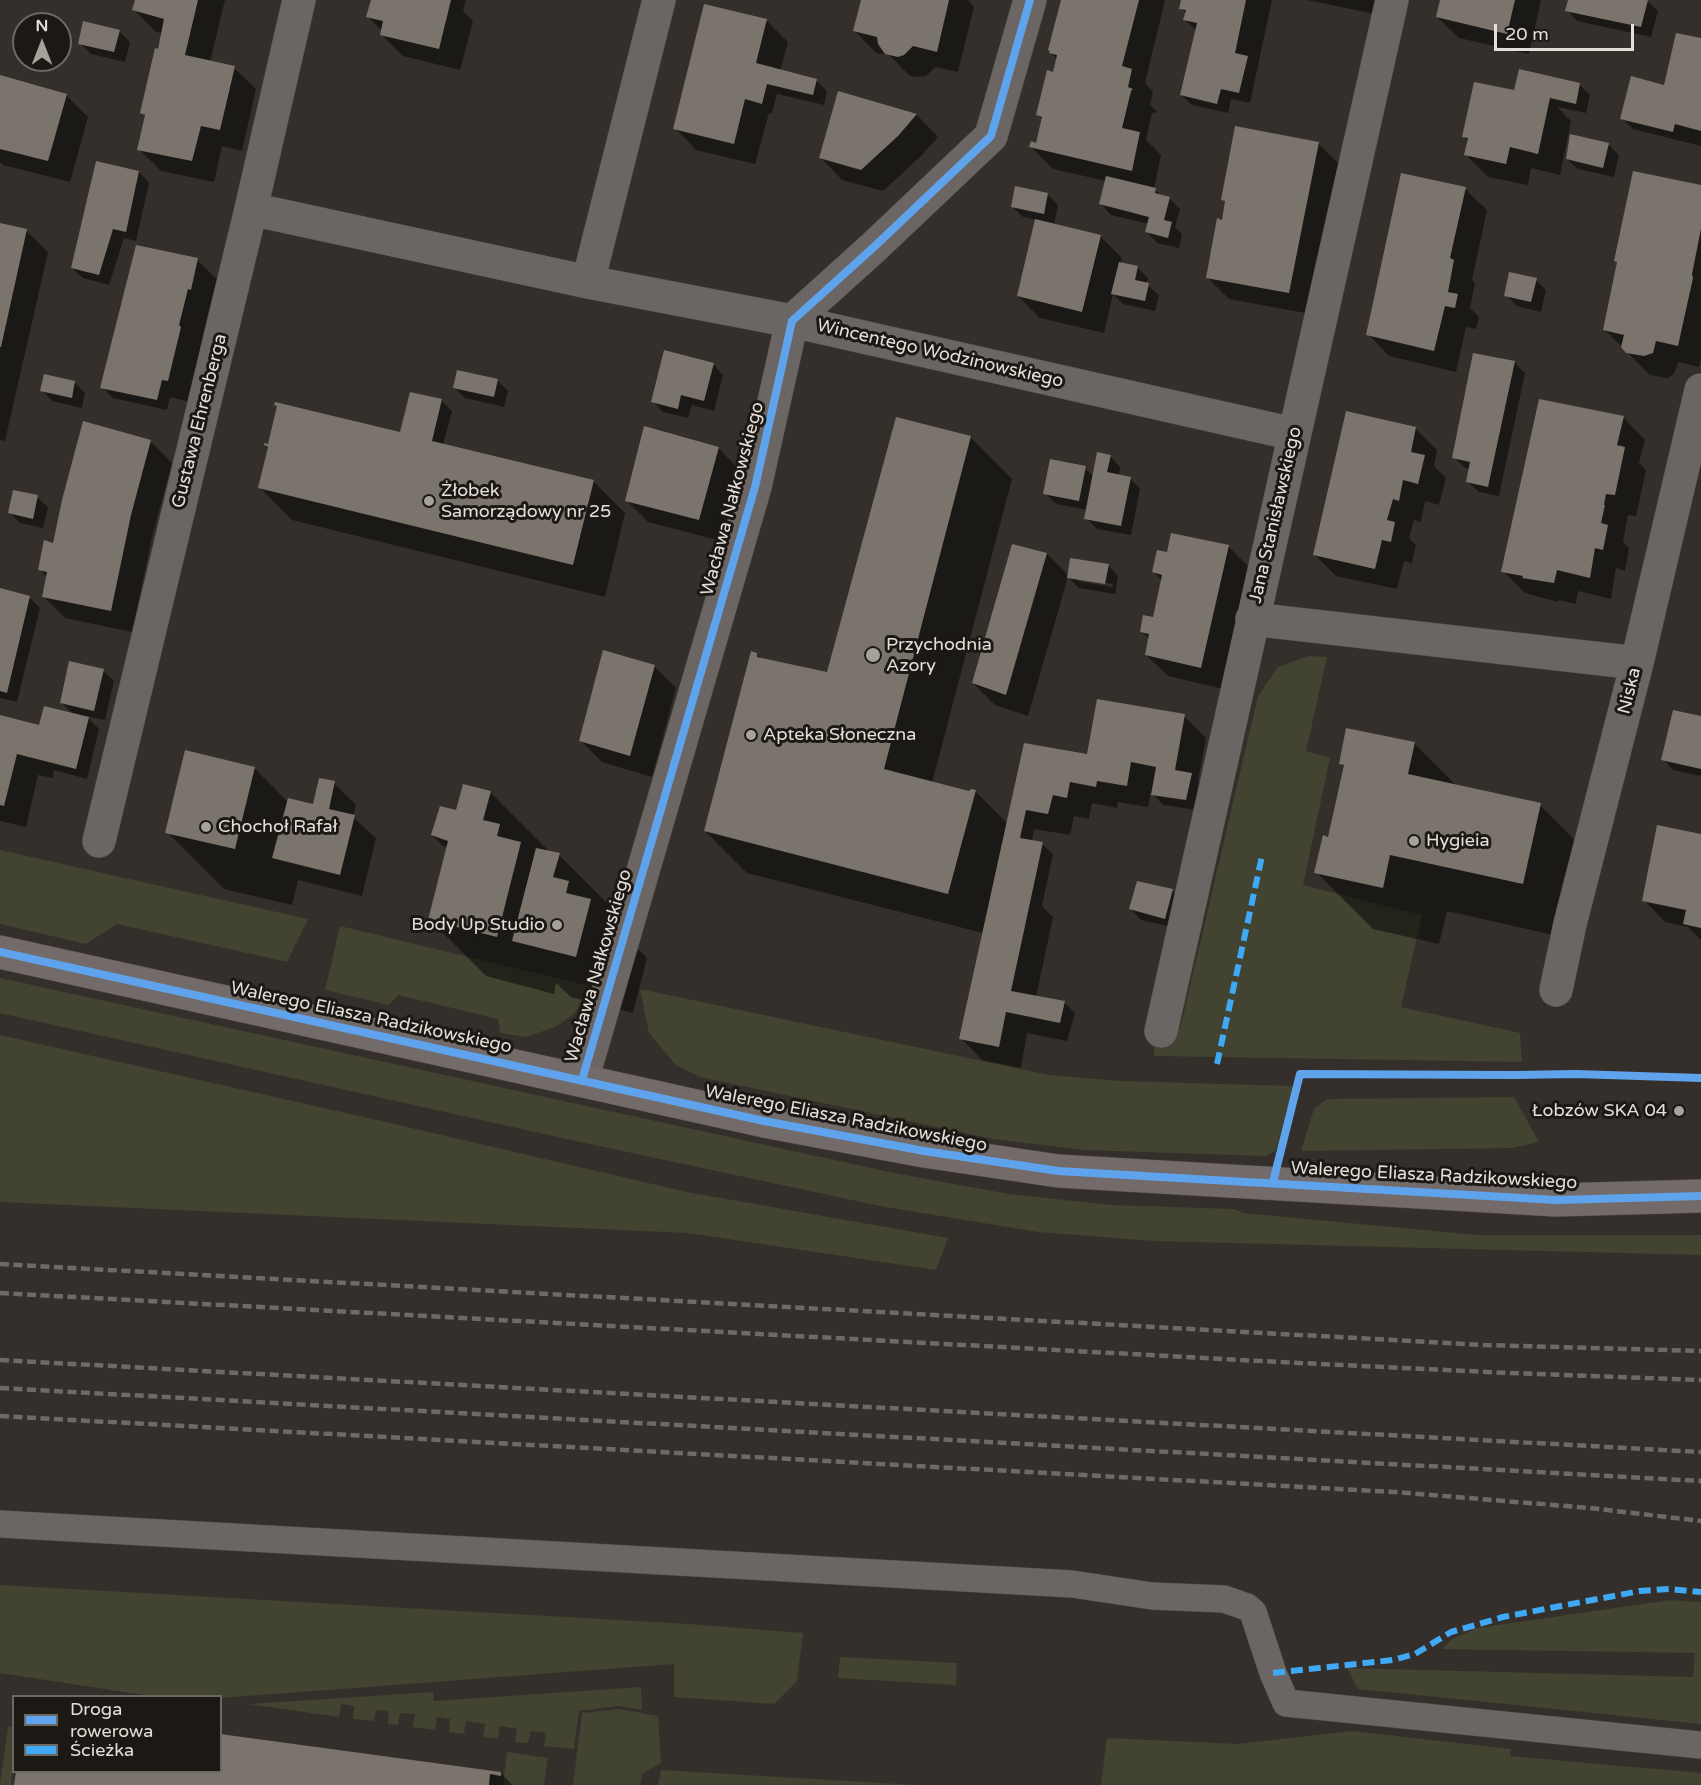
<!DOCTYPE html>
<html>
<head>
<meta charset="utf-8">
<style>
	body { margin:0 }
	#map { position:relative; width:1701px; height:1785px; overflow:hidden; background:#342f2a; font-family:"Varela Round",sans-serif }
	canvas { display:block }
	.legend { position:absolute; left:12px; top:1695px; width:210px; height:78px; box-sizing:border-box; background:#1c1814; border:2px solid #6c6863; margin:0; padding:8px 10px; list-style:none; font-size:18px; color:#e5dfd9 }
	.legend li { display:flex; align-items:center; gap:12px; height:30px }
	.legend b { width:30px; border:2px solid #6c6863 }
	.north { position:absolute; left:12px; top:12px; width:60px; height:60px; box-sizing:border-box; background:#1c1814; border:2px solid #6c6863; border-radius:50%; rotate:0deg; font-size:16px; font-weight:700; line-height:24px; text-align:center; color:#e5dfd9 }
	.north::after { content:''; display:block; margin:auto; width:21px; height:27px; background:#a7a19c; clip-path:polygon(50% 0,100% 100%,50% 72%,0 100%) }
	.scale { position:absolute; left:1494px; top:24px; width:140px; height:27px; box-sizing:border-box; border:3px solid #e5dfd9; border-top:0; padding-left:8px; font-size:18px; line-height:21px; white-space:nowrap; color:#e5dfd9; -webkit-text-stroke:4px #1c1814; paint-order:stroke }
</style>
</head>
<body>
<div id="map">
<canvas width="1701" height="1785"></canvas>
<ul class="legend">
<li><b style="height:8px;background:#60a3ed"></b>Droga rowerowa</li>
<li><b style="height:8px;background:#3fa9f5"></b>Ścieżka</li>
</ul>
<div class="north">N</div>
<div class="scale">20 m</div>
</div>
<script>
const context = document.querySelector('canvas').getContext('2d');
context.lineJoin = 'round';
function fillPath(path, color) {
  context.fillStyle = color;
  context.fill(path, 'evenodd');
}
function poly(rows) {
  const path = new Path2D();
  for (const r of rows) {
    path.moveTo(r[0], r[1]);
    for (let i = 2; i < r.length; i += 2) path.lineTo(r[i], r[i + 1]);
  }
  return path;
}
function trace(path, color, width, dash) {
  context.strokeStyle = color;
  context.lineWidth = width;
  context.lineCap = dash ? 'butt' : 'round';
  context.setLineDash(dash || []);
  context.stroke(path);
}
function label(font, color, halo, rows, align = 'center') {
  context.font = font + ' "Varela Round",sans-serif';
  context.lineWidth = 6;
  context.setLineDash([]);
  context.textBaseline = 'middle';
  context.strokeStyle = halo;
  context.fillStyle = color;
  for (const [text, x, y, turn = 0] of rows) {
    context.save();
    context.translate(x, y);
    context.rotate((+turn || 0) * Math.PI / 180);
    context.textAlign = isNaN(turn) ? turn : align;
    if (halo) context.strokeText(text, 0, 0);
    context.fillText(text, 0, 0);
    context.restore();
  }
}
const green = poly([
	[1308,656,1327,657,1306,751,1330,758,1303,885,1422,915,1401,1007,1520,1033,1522,1062,1154,1056,1155,1037,1180,1029,1258,696,1278,667],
	[0,850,308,919,287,962,117,924,86,944,0,924],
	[340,926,589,986,575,1013,557,1026,527,1037,500,1033,498,1019,398,995,389,1005,325,990],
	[0,978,894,1173,1009,1194,1112,1205,1234,1209,1243,1213,1477,1235,1701,1235,1701,1255,1155,1241,1038,1232,880,1206,576,1141,0,1013],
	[640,989,1049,1075,1122,1081,1293,1086,1276,1150,1266,1156,1084,1150,993,1139,700,1077,676,1065,649,1033],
	[0,1035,377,1120,687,1192,948,1238,936,1270,688,1233,0,1202],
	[1514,1097,1539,1142,1512,1148,1301,1151,1314,1109,1327,1099],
	[0,1585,689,1624,803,1633,797,1681,774,1704,674,1697,674,1664,221,1698,220,1696,150,1696,0,1673],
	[1670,1600,1701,1602,1701,1724,1358,1689,1347,1668,1693,1677,1695,1653,1442,1649,1452,1639,1477,1628],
	[840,1657,957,1663,956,1685,838,1678],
	[641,1687,642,1710,619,1706,579,1711,574,1749,544,1746,546,1733,531,1731,528,1743,515,1742,517,1729,500,1726,498,1739,483,1737,485,1724,466,1721,464,1734,449,1732,450,1719,437,1717,435,1730,413,1727,415,1714,400,1713,398,1725,388,1724,389,1711,376,1710,374,1721,353,1719,354,1706,341,1704,339,1717,249,1704,433,1692,434,1701],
	[619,1709,658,1716,661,1763,642,1774,640,1785,573,1785,582,1713],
	[8,1726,13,1727,13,1764,11,1785,0,1785],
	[1352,1731,1511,1749,1510,1756,1701,1773,1701,1785,1101,1785,1107,1738,1238,1744],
	[507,1752,548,1758,544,1785,503,1785],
	[661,1770,916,1785,658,1785]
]);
const shadow = poly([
	[137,0,225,0,210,62,234,68,256,89,242,151,222,146,214,182,161,171,139,149,146,117,142,113,162,33,156,32,134,10],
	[372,0,466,0,463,11,473,21,460,70,403,56,382,35,382,31,368,17],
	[862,0,968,0,974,7,958,72,935,67,926,76,915,77,909,75,889,55,876,53,855,31],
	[1063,0,1165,0,1145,83,1153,92,1150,105,1158,112,1152,113,1146,140,1161,155,1154,189,1163,197,1169,198,1180,209,1175,227,1182,234,1179,248,1157,243,1147,232,1149,224,1111,215,1101,204,1106,181,1053,169,1031,147,1037,145,1043,120,1038,115,1054,74,1057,59,1051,53],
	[1183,0,1272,0,1250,103,1231,99,1228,113,1192,105,1181,95,1196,30,1185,20,1187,14,1181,8],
	[1307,0,1383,0,1380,15],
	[1441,0,1541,0,1529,54,1459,38,1437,17],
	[1569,0,1647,1,1658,11,1651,37,1577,21,1567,10],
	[766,20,788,42,780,71,816,80,827,91,824,105,777,94,772,113,769,113,755,164,696,150,675,128],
	[119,31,130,42,125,62,91,54,80,43],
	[1701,40,1701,146,1633,129,1622,118,1664,88],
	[0,77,66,95,88,117,70,182,3,165,0,162],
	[1579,84,1590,95,1586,113,1557,107,1571,121,1560,175,1531,168,1528,185,1488,177,1466,155,1469,142,1464,137,1519,93],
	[839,93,917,115,938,137,920,157,883,191,842,180,821,158],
	[1318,143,1340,165,1311,314,1229,299,1207,277,1227,203,1223,200],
	[1608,144,1619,155,1614,177,1578,169,1567,159],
	[139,172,149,183,136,241,124,238,109,285,83,278,72,268],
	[1701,186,1701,359,1699,367,1678,362,1674,374,1667,378,1650,375,1604,329],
	[1465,189,1487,210,1472,280,1475,283,1470,308,1479,317,1476,329,1466,327,1456,372,1389,356,1368,334],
	[1048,195,1058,205,1054,225,1100,236,1122,258,1121,264,1137,267,1148,278,1146,284,1159,295,1155,311,1123,304,1113,294,1104,333,1040,318,1018,296,1037,220,1023,217,1012,206],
	[0,225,26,231,48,252,5,441,0,440],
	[197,260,219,281,212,311,209,310,200,348,202,350,190,402,170,397,167,410,113,398,102,387],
	[1536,280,1546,290,1541,312,1517,306,1506,295],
	[1475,354,1515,363,1525,373,1499,496,1479,492,1468,482,1470,469,1465,468,1454,457],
	[713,364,723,375,714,411,692,405,688,418,663,412,653,401],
	[497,380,508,391,504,407,465,398,454,387],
	[75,383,85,393,82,408,52,401,42,390],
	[441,400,452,411,443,445,593,481,625,513,605,597,292,520,260,488,269,450,263,444,270,446,406,436],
	[1540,400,1624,418,1645,440,1639,463,1646,470,1636,516,1628,515,1623,542,1629,548,1625,571,1616,568,1611,599,1578,591,1576,604,1558,600,1558,602,1525,593,1503,571],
	[1415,428,1437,450,1434,466,1446,478,1439,505,1425,501,1421,522,1414,520,1409,538,1416,545,1412,563,1404,561,1397,589,1336,576,1314,554],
	[970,437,1012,479,932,783,970,793,975,791,1007,823,1088,756,1184,716,1206,738,1198,781,1202,785,1197,810,1163,805,1151,792,1148,807,1118,802,1117,808,1092,803,1089,819,1074,816,1070,835,1034,829,1032,842,1042,844,1053,854,1042,906,1053,917,1036,997,1064,1002,1075,1013,1067,1041,1027,1033,1021,1068,982,1060,961,1038,983,933,747,873,705,831,756,654,762,659,828,674],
	[150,441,172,463,152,537,132,632,65,618,43,596,47,577,40,570,54,545],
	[718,448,740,470,721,541,648,522,626,500],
	[1110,456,1120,467,1119,476,1130,478,1140,489,1131,535,1097,529,1086,518,1088,510,1056,504,1045,493,1085,468,1094,477],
	[37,497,48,507,43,528,20,523,10,513],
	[1172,534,1229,547,1250,568,1223,689,1168,676,1146,655,1150,640,1141,631,1154,619,1162,581,1154,572,1168,554],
	[1047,554,1069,576,1108,565,1118,576,1115,594,1079,588,1068,577,1028,716,995,705,973,683],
	[1078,578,1113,584,1112,587,1078,581],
	[0,590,29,597,40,608,17,702,0,698],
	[654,666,676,688,652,777,602,762,580,740],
	[103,671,114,681,105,720,86,716,99,729,87,779,54,770,53,778,38,775,26,827,0,821,0,717,38,726,74,715,61,702],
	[1701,717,1701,776,1673,770,1663,759],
	[1414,743,1458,787,1540,805,1597,862,1580,941,1447,911,1439,944,1373,929,1316,872,1329,839,1345,767,1340,763],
	[254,768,288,802,314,806,334,783,356,805,353,817,376,838,362,896,298,880,292,905,224,889,167,832],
	[490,792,547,849,546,852,559,855,616,912,613,923,647,958,633,1013,571,997,556,983,554,994,486,976,429,919,448,847,443,846,432,835,455,812],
	[1701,836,1701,940,1688,927,1665,922,1644,900],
	[1172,890,1183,901,1176,928,1141,920,1131,909],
	[18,1772,501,1773,512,1785,16,1785]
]);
const building = poly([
	[135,0,198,0,185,55,235,66,220,130,201,126,192,161,137,150,145,115,140,113,155,48,158,49,164,19,132,10],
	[371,0,451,0,439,49,380,35,383,21,366,17],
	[861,0,949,0,937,52,913,46,904,55,898,57,885,54,878,44,877,37,853,31],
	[1061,0,1139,0,1122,66,1132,69,1128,87,1133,89,1131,91,1122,128,1140,132,1132,171,1029,147,1031,141,1036,143,1042,117,1036,115,1047,70,1053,72,1057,55,1049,53,1050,51,1048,50],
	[1181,0,1246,0,1235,53,1248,56,1239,93,1221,89,1217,104,1180,95,1197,23,1183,20,1186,10,1179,9],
	[1440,0,1515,0,1507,34,1436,17],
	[1568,0,1648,0,1641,27,1565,11],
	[704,4,767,19,756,63,817,79,813,95,767,84,762,104,745,99,734,144,673,129],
	[83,21,120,30,114,52,78,44],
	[1676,33,1701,38,1701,131,1675,124,1673,132,1620,119,1631,76,1664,85],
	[1519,69,1580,83,1576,104,1550,98,1538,154,1510,147,1506,164,1464,155,1468,138,1462,137,1474,82,1514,90],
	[0,75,67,94,48,161,0,149],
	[838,91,917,114,898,136,861,170,819,158],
	[1235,126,1319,142,1289,293,1206,278,1217,218,1222,220,1225,201,1221,200],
	[1570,134,1609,143,1603,168,1566,159],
	[96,161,139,171,126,232,113,229,99,275,71,268],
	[1633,171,1701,185,1701,229,1692,274,1693,278,1678,346,1656,341,1653,353,1644,356,1626,353,1621,347,1624,335,1603,330,1617,262,1614,261],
	[1401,173,1466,187,1450,258,1454,260,1448,292,1458,294,1455,308,1445,306,1434,351,1366,335],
	[1106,176,1156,188,1155,193,1170,197,1164,220,1172,222,1168,238,1145,232,1149,217,1099,204],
	[1015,186,1048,193,1044,214,1011,207],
	[1035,219,1101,235,1082,312,1017,296],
	[0,223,27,229,1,347,0,347],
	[136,245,198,258,191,290,188,289,179,325,181,327,168,381,162,380,157,400,100,388],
	[1119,262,1138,266,1135,280,1149,283,1145,301,1111,294],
	[1509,272,1537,278,1531,302,1504,296],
	[664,350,714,363,704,401,681,395,678,409,651,402],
	[1473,353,1515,361,1488,487,1466,482,1470,462,1452,458],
	[457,370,498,379,494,397,453,388],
	[44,374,75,381,72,398,40,391],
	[410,392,442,399,432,441,594,480,573,565,258,488,268,447,264,445,264,443,268,444,277,406,274,405,275,402,400,432],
	[1539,399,1624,416,1617,445,1625,447,1615,495,1606,494,1604,505,1605,505,1601,523,1608,525,1603,550,1595,548,1590,578,1557,570,1554,583,1522,578,1523,576,1501,572],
	[1346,411,1416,427,1411,452,1425,455,1418,484,1403,480,1399,501,1393,499,1387,520,1395,522,1391,542,1382,540,1375,569,1313,555],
	[896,417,971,436,884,769,969,791,971,789,976,790,948,894,704,831,751,651,757,653,757,657,827,672],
	[83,421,151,440,131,515,111,611,42,597,47,572,38,570,44,540,53,543,62,500],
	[644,426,719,447,699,520,625,501],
	[1097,452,1111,455,1107,472,1131,477,1121,526,1084,519],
	[1050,459,1086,466,1079,501,1043,494],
	[13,490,38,495,33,519,8,513],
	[1171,533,1229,545,1201,668,1145,655,1149,634,1140,632,1143,615,1153,617,1162,575,1152,572,1157,550,1167,552],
	[1012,544,1047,553,1006,695,972,683],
	[1070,558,1109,564,1105,584,1067,578],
	[0,588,30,596,7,693,0,691],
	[603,650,655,665,630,756,579,741],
	[69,661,104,669,94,711,60,703],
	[1097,699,1185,714,1175,770,1192,773,1186,800,1151,795,1156,767,1131,762,1127,786,1097,781,1096,787,1070,782,1067,798,1053,795,1048,814,1026,810,1020,838,1043,842,1011,991,1065,1001,1060,1023,1006,1012,999,1047,959,1039,1024,743,1087,754],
	[44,706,89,717,76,769,17,754,4,806,0,805,0,715,39,725],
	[1673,710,1701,716,1701,769,1661,760],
	[1346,728,1415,742,1408,774,1541,803,1523,884,1390,855,1383,888,1314,873,1323,835,1328,837,1344,765,1339,764],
	[185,750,255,767,235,849,165,833],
	[319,778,335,781,329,809,355,815,340,875,272,858,288,798,313,804],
	[463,784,491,791,483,820,500,824,497,836,521,842,497,937,428,920,448,841,431,835,440,806,456,810],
	[1657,825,1701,834,1701,928,1683,924,1686,910,1642,901],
	[536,848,560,853,553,877,569,881,566,893,591,899,576,957,512,941],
	[1137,881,1173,889,1165,919,1129,909],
	[220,1734,501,1772,501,1776,490,1774,489,1785,14,1785,16,1772,220,1772]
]);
const lane = poly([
	[0,1524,1072,1584,1152,1596,1224,1599,1247,1607,1253,1612,1273,1673,1286,1703,1701,1745]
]);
const street = poly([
	[251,209,588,282,792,321,1294,434],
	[588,282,659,0],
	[1252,619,1637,663],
	[99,841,251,209,299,0],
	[1556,990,1570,924,1637,663,1701,390],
	[1161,1031,1392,0],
	[582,1080,755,487,792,321,875,246,991,136,1030,0]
]);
const secondary = poly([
	[0,952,764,1121,924,1151,1058,1171,1556,1200,1701,1196]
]);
const rail = poly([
	[0,1264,1484,1345,1701,1351],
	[0,1293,1279,1362,1509,1373,1701,1380],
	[0,1360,1701,1452],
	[0,1388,1701,1481],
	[0,1416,1395,1492,1590,1508,1701,1521]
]);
const quiet = poly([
	[1217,1064,1262,856],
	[1273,1673,1393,1660,1415,1654,1451,1632,1503,1617,1640,1591,1669,1589,1701,1592]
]);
const cycleway = poly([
	[0,952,764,1121,924,1151,1058,1171,1556,1200,1701,1196],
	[582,1080,755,487,792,321,875,246,991,136,1030,0],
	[1273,1182,1300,1074,1514,1075,1576,1074,1701,1078]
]);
const markers = [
	[429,501,6,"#a7a19c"],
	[873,655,8,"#a7a19c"],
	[751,735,6,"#a7a19c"],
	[206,827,6,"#a7a19c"],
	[1414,841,6,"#a7a19c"],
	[557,925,6,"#a7a19c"],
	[1679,1111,6,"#a7a19c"]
];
const streetNames = [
	["Wincentego Wodzinowskiego",940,354,13],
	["Gustawa Ehrenberga",200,421,-76],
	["Wacława Nałkowskiego",733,499,-75],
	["Jana Stanisławskiego",1276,515,-77],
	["Niska",1630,691,-76],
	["Wacława Nałkowskiego",599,966,-74],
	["Walerego Eliasza Radzikowskiego",371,1018,12],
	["Walerego Eliasza Radzikowskiego",846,1119,11],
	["Walerego Eliasza Radzikowskiego",1434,1176,3]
];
const poiNames = [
	["Żłobek",441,491],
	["Samorządowy nr 25",441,512],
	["Przychodnia",886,645],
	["Azory",886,666],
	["Apteka Słoneczna",763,735],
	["Chochoł Rafał",218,827],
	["Hygieia",1426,841],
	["Body Up Studio",545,925,"right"],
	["Łobzów SKA 04",1667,1111,"right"]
];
fillPath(green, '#424331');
fillPath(shadow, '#0007');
fillPath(building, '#7a746d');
trace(lane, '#504c47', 28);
trace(street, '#504c47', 34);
trace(secondary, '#504c47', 34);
trace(lane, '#6b6663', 27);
trace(street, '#6b6663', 33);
trace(secondary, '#736b69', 33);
trace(rail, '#6f6a66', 4.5, [9, 4.5]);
trace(quiet, '#3fa9f5', 6, [12, 6]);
trace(cycleway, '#60a3ed', 8);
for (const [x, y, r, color] of markers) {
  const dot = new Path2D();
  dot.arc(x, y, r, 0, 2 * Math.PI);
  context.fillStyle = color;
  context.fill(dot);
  trace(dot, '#1c1814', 2);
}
label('18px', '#e5dfd9', '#1c1814', streetNames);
label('18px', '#e5dfd9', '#1c1814', poiNames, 'left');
</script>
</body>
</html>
